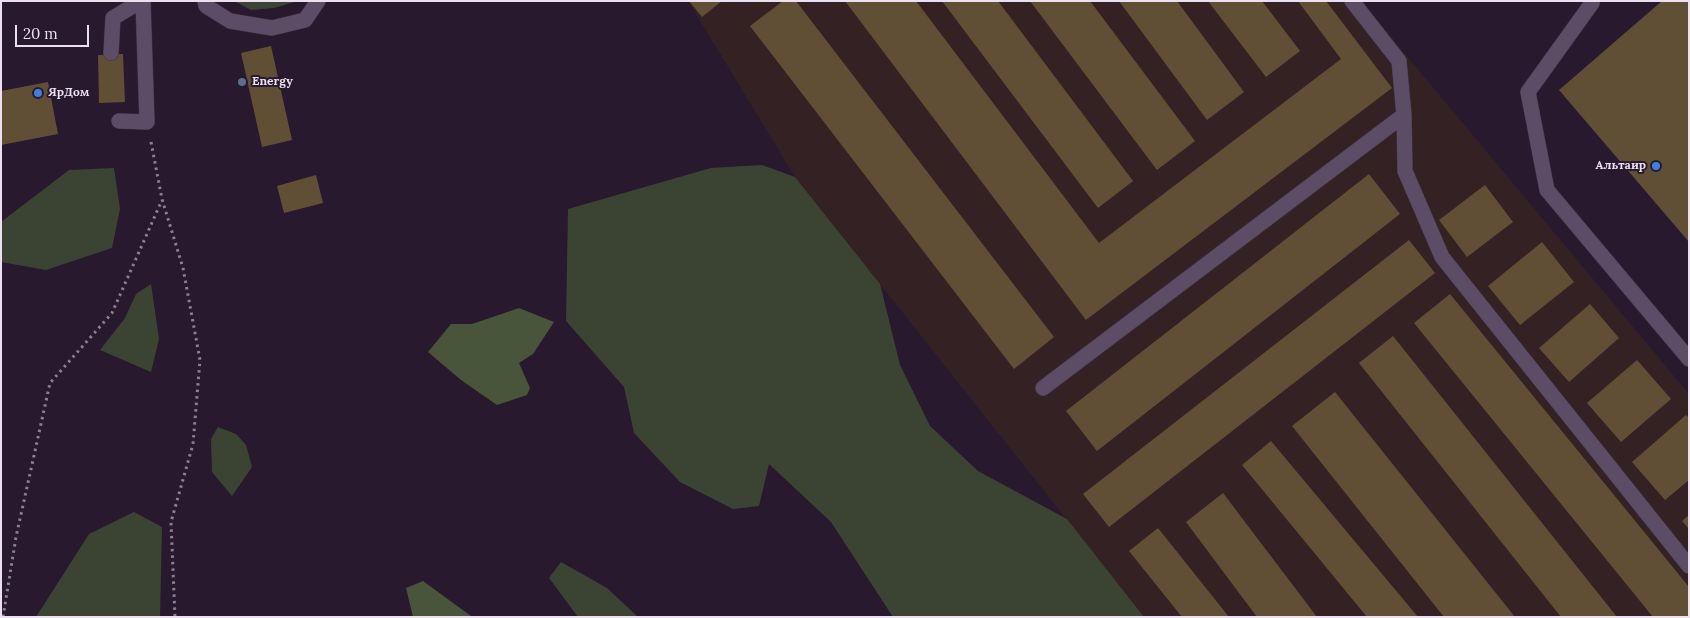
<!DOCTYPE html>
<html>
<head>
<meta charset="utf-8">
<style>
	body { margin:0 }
	#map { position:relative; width:1690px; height:618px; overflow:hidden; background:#28192f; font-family:Lora,serif }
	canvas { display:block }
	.frame { position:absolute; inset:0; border:2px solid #eae0ef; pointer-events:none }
	.scale { position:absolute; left:15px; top:25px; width:74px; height:22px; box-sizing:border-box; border:2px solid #eae0ef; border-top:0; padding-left:6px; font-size:15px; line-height:18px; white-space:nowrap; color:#eae0ef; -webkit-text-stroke:4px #28192f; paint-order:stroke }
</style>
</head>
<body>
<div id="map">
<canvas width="1690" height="618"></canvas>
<div class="frame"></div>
<div class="scale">20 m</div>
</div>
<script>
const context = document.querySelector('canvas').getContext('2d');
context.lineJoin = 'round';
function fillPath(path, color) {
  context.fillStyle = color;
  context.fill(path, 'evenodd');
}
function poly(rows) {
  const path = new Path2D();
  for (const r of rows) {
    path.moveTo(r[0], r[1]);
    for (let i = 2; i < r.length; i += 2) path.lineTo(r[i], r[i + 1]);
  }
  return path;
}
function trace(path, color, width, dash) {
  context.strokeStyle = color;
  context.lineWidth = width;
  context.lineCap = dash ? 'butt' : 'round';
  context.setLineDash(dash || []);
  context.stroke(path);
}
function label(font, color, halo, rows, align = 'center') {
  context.font = font + ' Lora,serif';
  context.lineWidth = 4;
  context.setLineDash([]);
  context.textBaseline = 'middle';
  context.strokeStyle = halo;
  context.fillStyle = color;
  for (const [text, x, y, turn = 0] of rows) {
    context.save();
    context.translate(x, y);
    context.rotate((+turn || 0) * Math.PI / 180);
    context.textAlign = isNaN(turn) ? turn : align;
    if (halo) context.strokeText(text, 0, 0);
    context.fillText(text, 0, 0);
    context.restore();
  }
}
const industrial = poly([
	[688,1,1361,1,1689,394,1689,617,1144,617,795,177]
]);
const green = poly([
	[234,1,298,1,274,8,251,10],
	[762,165,795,177,880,284,900,365,930,426,978,471,1067,519,1144,617,893,617,831,522,769,464,759,506,733,509,680,482,634,433,624,387,566,321,568,209,711,168],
	[114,168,120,209,112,248,46,270,1,262,1,222,69,170],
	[151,284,159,339,151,372,100,350,125,318,136,294],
	[218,427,236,434,246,445,252,467,232,496,212,472,211,439],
	[134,512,162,527,160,617,36,617,89,534],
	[561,562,607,588,638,617,578,617,549,578]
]);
const forest = poly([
	[519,308,554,322,533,354,519,363,530,388,527,395,497,405,461,380,428,352,451,324,472,324],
	[423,581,471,616,471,617,413,617,406,588]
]);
const building = poly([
	[689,1,722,1,702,17],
	[783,1,796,1,1054,337,1014,369,750,26],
	[845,1,916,1,1099,243,1341,59,1298,1,1326,1,1392,88,1086,320],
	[942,1,998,1,1133,181,1098,208],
	[1030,1,1090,1,1195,141,1157,170],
	[1119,1,1177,1,1244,92,1207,120],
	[1208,1,1262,1,1300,51,1266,77],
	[1662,1,1689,1,1689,242,1559,90],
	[271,46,292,140,262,147,241,53],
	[123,54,125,102,99,103,98,55],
	[48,82,58,134,1,145,1,91],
	[1369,174,1400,214,1097,451,1066,411],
	[316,175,323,203,284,213,277,186],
	[1485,185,1513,222,1467,257,1439,220],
	[1409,240,1435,273,1109,527,1083,494],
	[1542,242,1574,282,1520,325,1488,286],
	[1450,294,1689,587,1689,617,1653,617,1414,323],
	[1590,304,1619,338,1569,382,1539,348],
	[1393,336,1617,617,1561,617,1359,363],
	[1637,360,1671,399,1621,442,1587,403],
	[1335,392,1515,617,1444,617,1292,426],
	[1686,415,1689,418,1689,480,1665,500,1632,462],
	[1271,441,1418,617,1367,617,1242,465],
	[1223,493,1317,617,1257,617,1186,522],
	[1689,515,1689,529,1682,521],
	[1158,528,1229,617,1182,617,1129,551]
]);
const path = poly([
	[151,142,162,199,183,268,200,360,193,444,171,522,175,617],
	[3,617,16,537,50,383,112,313,162,200]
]);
const minor = poly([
	[205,1,206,6,230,21,272,28,305,20,318,1],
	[1352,1,1399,61,1404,115,1405,171,1442,257,1689,566],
	[1591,1,1592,3,1528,92,1547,190,1689,359],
	[111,53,113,18,141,1],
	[119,121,147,122,143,1],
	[1043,388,1404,115]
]);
const markers = [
	[242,82,5,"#5c6f8a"],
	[38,93,5,"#3f7fe0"],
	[1656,166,5,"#3f7fe0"]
];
const poiNames = [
	["Energy",252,82],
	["ЯрДом",48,93],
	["Альтаир",1646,166,"right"]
];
fillPath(industrial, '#342123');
fillPath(green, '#3b4433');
fillPath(forest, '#48553a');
fillPath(building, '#614f35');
trace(minor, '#413446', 16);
trace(path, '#8c7f92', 3, [2.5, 4]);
trace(minor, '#5d4c65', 15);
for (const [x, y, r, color] of markers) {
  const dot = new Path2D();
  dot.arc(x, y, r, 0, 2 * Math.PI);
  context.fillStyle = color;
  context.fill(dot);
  trace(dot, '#28192f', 2);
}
label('bold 12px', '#eae0ef', '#28192f', poiNames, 'left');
</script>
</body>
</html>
